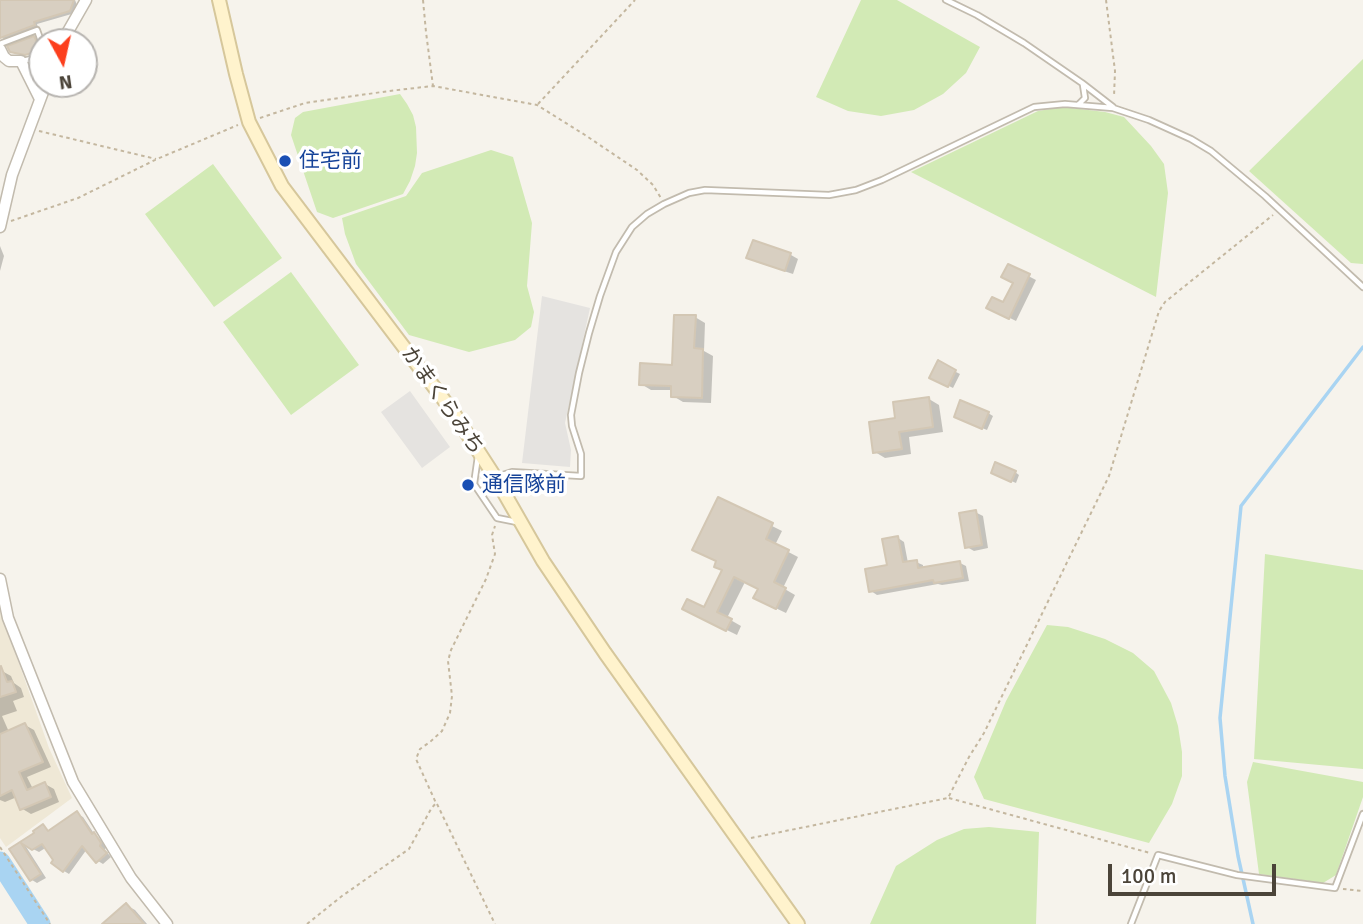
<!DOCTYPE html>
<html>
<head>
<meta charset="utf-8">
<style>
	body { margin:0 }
	#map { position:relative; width:1363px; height:924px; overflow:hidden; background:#f6f3ec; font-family:Signika,sans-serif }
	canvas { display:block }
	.north { position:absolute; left:28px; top:28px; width:70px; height:70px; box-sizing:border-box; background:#fff; border:2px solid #b7b4b0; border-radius:50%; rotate:172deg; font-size:19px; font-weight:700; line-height:28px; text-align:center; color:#4b4439 }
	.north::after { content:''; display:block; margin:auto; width:24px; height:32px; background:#fc3f1d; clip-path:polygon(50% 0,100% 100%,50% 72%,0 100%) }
	.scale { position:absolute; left:1108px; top:864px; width:168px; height:32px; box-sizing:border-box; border:4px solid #4b4439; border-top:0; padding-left:9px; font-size:21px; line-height:24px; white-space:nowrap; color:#4b4439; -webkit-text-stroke:5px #fff; paint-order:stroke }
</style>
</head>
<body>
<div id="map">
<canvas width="1363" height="924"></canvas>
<div class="north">N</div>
<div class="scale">100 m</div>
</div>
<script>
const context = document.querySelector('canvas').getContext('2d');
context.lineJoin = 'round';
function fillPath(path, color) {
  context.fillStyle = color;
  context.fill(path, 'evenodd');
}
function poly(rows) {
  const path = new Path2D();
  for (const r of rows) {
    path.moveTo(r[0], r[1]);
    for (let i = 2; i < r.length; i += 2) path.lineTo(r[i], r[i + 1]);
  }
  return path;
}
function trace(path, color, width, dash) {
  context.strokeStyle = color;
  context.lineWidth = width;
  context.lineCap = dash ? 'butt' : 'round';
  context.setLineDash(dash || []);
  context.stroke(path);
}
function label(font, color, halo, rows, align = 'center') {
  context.font = font + ' Signika,"Noto Sans JP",sans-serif';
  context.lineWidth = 7;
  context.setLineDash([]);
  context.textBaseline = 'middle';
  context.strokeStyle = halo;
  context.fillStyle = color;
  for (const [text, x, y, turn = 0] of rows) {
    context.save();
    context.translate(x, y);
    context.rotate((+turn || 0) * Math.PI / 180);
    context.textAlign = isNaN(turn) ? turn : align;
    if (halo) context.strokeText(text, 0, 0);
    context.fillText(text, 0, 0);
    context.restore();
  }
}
const education = poly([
	[0,603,5,624,49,748,72,798,6,847,0,838]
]);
const green = poly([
	[861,0,897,0,980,47,966,73,943,94,914,110,881,116,848,111,816,97],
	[1363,59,1363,264,1351,263,1249,171],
	[400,94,407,104,413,115,416,127,417,153,415,166,410,181,403,194,333,218,317,212,291,135,295,118,303,112],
	[1063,107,1105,112,1124,117,1151,146,1164,164,1168,193,1156,297,911,172,1038,111],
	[491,150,513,157,532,223,527,286,534,312,531,327,515,340,469,352,409,335,356,264,345,234,342,218,406,196,422,173],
	[213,164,282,258,214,307,145,214],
	[291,272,359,365,291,415,223,322],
	[1265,554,1363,570,1363,769,1254,759],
	[1047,625,1068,627,1105,639,1133,653,1154,671,1171,703,1178,726,1182,752,1182,776,1172,804,1149,843,984,799,974,777,1006,701],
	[1253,762,1363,782,1363,797,1336,875,1323,883,1259,874,1247,782],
	[989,827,1039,832,1036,924,870,924,896,866,937,840,964,829]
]);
const parking = poly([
	[542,296,590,308,565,423,571,450,570,467,522,463],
	[410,391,450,447,422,468,381,412]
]);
const shadow = poly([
	[0,0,75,0,77,5,75,13,37,24,38,28,4,39,0,37],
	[34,38,37,40,42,50,36,52,37,53,13,52],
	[39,66,42,68,42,80,36,71],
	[754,242,791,255,798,259,793,274,756,262,749,258],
	[0,246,4,256,0,271],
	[1009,266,1036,280,1016,321,996,311,1004,305,1015,283],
	[695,317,705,323,704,351,713,356,711,403,683,402,673,396,672,390,651,390,641,384,674,367],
	[938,363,960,374,953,388,931,377],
	[929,399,939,405,943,432,909,437,911,454,885,458,875,452],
	[988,413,993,416,987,430,960,419],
	[1015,472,1019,475,1016,483,997,475],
	[718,499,782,531,775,545,798,557,783,588,795,595,786,613,765,603,760,589,745,582,727,618,741,626,737,635,694,614,704,610,724,570],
	[975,512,983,516,988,548,974,551,967,547],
	[898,538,904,542,908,563,916,562,923,565,923,569,960,563,966,566,969,581,942,585,938,584,877,595,871,591,889,567],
	[0,671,2,671,11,676,14,683,21,688,24,697,13,701,17,711,2,716,9,732,25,725,34,730,51,767,27,777,33,789,45,784,54,789,59,802,31,814,21,808,17,797,5,802,0,800],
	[77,814,83,817,95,835,99,838,106,847,105,850,111,857,103,864,98,861,87,849,69,874,64,871,47,847,39,852,33,849,43,826,50,832],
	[23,842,46,878,37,883,32,880,11,849],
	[126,905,135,910,147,924,104,924]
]);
const stream = poly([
	[1253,924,1238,856,1225,776,1220,718,1241,506,1363,347]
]);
const river = poly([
	[0,862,40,924]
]);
const building = poly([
	[0,0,74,0,70,11,34,22,35,25,0,38,0,0],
	[34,36,40,48,34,50,35,52,25,55,10,52,7,46,34,36],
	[753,240,791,253,785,271,746,258,753,240],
	[1008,264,1030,274,1009,319,986,308,992,297,1003,302,1013,283,1001,277,1008,264],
	[674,315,696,315,694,348,703,349,702,398,671,397,671,386,639,385,640,363,672,365,674,315],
	[938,360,956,370,948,387,929,378,938,360],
	[929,397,933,427,899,432,902,449,873,453,869,422,895,418,893,402,929,397],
	[960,400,989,412,982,429,954,417,960,400],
	[995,462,1016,471,1011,482,991,473,995,462],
	[718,497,773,523,766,539,789,550,774,582,786,588,776,609,753,598,758,589,734,577,717,612,732,619,726,631,682,609,687,599,704,607,722,570,714,567,716,561,692,550,718,497],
	[976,510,982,545,965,548,959,513,976,510],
	[898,536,903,562,917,560,918,568,960,561,963,578,934,583,933,580,869,592,865,569,887,565,882,539,898,536],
	[1,666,7,682,12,681,16,692,0,697,0,667,1,666],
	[25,723,43,762,19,772,27,790,45,782,51,797,20,810,12,790,0,796,0,734,25,723],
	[77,811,92,834,94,832,101,843,100,846,107,853,96,863,82,846,63,872,51,863,53,860,42,844,32,850,21,843,41,874,30,881,9,849,34,833,33,831,43,824,48,831,77,811],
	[126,903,144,924,102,924,126,903]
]);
const path = poly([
	[423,0,426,32,433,86],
	[1106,0,1115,71,1114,96],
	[538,104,635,0],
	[260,118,305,103,389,91,433,86,537,105,585,135,637,170,653,185,661,198],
	[39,131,156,159],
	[11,221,78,198,157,159,238,125],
	[949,798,1150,853],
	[437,804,495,924],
	[751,838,948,798,969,757,984,733,1109,476,1159,311,1165,302,1273,215],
	[0,847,50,924],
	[1343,889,1363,891],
	[307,924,342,896,409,849,431,809,436,803,416,759,420,749,430,742,442,731,450,713,452,696,448,661,451,650,486,579,495,554,492,535,495,526]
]);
const lane = poly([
	[946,0,977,15,1024,43,1082,83,1113,107],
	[0,44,37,30,42,44],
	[23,61,42,56],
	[1079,104,1085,98,1083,85],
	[478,456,474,484,497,518,517,522],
	[496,477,512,472,581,476,581,454,572,426,571,415,579,373,589,333,600,296,616,252,632,227,647,214,664,204,689,193,705,190,829,195,856,190,882,180,1034,107,1065,104,1113,108,1149,120,1191,139,1211,151,1265,196,1363,287],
	[1131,924,1158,855,1237,875,1335,888,1363,814]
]);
const street = poly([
	[62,42,86,0],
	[0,49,4,57,9,61,21,61,40,99],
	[0,227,12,175,46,84],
	[0,579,8,618,73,782,131,878,167,924]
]);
const secondary = poly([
	[219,0,236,74,249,122,282,186,453,412,495,477,543,561,605,653,798,924]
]);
const markers = [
	[285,161,7,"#1a4fb4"],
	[468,485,7,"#1a4fb4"]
];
const transitNames = [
	["住宅前",299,161],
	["通信隊前",482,485]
];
const streetNames = [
	["かまくらみち",442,401,55]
];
fillPath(education, '#efe8d6');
fillPath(green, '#d2eab5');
fillPath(parking, '#e5e3e0');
fillPath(shadow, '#0003');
trace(stream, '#a9d4f2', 3.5);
trace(river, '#a9d4f2', 21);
fillPath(building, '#d8cfc1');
trace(building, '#d3c7b4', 2);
trace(lane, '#c2bbae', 8);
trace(street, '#c2bbae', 13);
trace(secondary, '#d6c79b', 16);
trace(path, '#c4b79f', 2, [3.5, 3.5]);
trace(lane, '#fff', 4.5);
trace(street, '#fff', 10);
trace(secondary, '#fff3cd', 12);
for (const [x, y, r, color] of markers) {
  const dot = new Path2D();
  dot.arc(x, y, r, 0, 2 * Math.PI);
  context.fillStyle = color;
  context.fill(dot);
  trace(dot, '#fff', 2.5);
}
label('21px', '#164399', '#fff', transitNames, 'left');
label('21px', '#4b4439', '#fff', streetNames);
</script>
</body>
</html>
